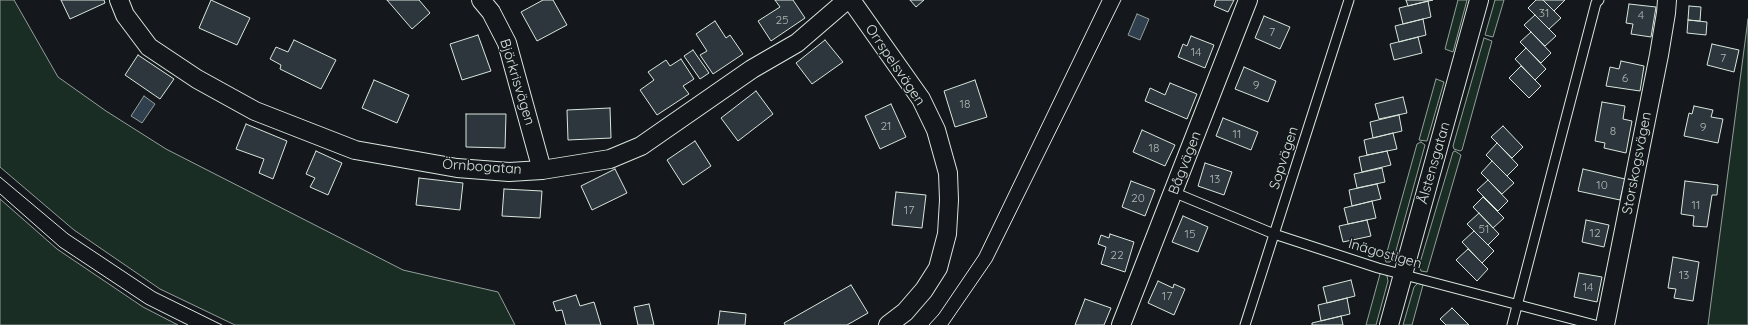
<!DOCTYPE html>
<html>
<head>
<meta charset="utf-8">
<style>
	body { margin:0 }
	canvas { display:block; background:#14181c }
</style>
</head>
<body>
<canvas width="1748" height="325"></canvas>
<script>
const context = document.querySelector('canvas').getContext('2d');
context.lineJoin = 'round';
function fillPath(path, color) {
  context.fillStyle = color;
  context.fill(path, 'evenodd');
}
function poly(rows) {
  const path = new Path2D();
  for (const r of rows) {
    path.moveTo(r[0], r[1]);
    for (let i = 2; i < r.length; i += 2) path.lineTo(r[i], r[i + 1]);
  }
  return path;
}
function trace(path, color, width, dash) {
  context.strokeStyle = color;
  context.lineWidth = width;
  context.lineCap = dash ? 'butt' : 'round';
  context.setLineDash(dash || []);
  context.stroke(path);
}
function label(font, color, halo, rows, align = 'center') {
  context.font = font + ' Quicksand,sans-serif';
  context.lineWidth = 3;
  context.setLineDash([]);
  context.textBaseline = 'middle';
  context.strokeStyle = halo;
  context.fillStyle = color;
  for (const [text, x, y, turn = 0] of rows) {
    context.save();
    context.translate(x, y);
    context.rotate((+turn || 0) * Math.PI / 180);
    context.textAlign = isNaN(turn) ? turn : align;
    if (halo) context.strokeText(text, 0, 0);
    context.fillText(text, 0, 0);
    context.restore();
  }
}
const green = poly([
	[0,0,14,0,58,77,106,111,166,149,403,270,498,292,515,325,235,325,160,289,74,230,0,167,0,0],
	[1458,0,1467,0,1453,52,1445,49,1458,0],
	[1495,0,1504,0,1493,37,1485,35,1495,0],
	[1748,19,1748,325,1708,325,1748,19],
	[1484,38,1492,41,1462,150,1460,151,1454,149,1453,146,1484,38],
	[1436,79,1444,82,1427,141,1419,140,1436,79],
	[1421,142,1425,145,1394,258,1390,262,1386,262,1385,259,1417,144,1421,142],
	[1455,151,1461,155,1427,272,1421,271,1419,266,1453,152,1455,151],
	[0,199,57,249,143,307,178,325,0,325,0,199],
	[1383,273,1387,276,1388,281,1376,325,1366,325,1380,274,1383,273],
	[1418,283,1423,285,1412,325,1403,325,1414,287,1418,283]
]);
const water = poly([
	[1137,14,1149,19,1140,40,1128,35,1137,14],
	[144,96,155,104,142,123,131,116,144,96]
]);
const building = poly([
	[61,0,104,0,105,3,70,19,61,0],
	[211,0,250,18,237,45,199,28,211,0],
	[387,0,419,0,430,13,412,29,387,0],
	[543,0,553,0,567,25,537,41,521,12,543,0],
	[775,0,793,0,805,18,771,41,758,21,780,7,775,0],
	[910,0,924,0,916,7,910,0],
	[1216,0,1234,0,1228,12,1214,6,1216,0],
	[1406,0,1433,0,1408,6,1406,0],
	[1536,0,1543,0,1561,18,1549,29,1528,8,1536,0],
	[1543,0,1565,0,1554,11,1543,0],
	[1428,1,1431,17,1403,24,1399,8,1428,1],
	[1629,4,1656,7,1651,37,1631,34,1633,24,1626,23,1629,4],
	[1689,6,1701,7,1700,21,1688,20,1689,6],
	[1535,15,1556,36,1545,46,1524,25,1535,15],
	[1264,16,1290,27,1280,49,1255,38,1264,16],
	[1423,19,1426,35,1399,42,1395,26,1423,19],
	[1688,20,1707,22,1706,35,1687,33,1688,20],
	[715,21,726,38,730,35,743,54,713,74,700,55,707,51,696,34,715,21],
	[1531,32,1551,53,1541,63,1520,42,1531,32],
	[478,35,491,71,462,80,450,44,478,35],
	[1191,36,1214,45,1205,68,1178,57,1183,44,1187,46,1191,36],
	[1418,37,1422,53,1394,60,1390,44,1418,37],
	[294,40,336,60,321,89,280,69,281,65,270,59,276,47,288,52,294,40],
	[825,40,843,62,812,84,796,63,825,40],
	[1712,44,1739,50,1734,72,1707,65,1712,44],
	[1526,48,1546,69,1535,80,1515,59,1526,48],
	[693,50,709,73,700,79,684,56,693,50],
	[138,55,174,79,160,99,125,75,138,55],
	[681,59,694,79,683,86,689,94,657,115,640,90,654,80,648,72,666,60,670,66,681,59],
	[1621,61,1644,66,1640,91,1606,86,1610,67,1619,69,1621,61],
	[1521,66,1541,86,1529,98,1509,78,1521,66],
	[1244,67,1276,81,1268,102,1235,89,1244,67],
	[374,80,409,95,397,123,362,108,374,80],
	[975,80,987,117,955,127,944,91,975,80],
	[1170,83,1197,94,1187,119,1145,101,1150,88,1165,95,1170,83],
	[756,91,773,114,738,141,721,118,756,91],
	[1403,97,1407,113,1379,119,1375,104,1403,97],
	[1602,102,1625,106,1623,119,1632,121,1626,153,1604,148,1605,143,1595,141,1602,102],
	[891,104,906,137,880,149,865,116,891,104],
	[1694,106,1713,110,1711,117,1723,119,1718,143,1684,136,1689,113,1692,114,1694,106],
	[610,108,611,138,568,140,567,110,610,108],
	[466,114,506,114,505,148,466,147,466,114],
	[1399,115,1402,131,1373,138,1370,122,1399,115],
	[1223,118,1258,132,1251,150,1216,136,1223,118],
	[246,124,287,141,273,179,259,173,264,159,236,149,246,124],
	[1503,126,1523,147,1512,158,1491,137,1503,126],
	[1142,130,1175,145,1165,166,1133,152,1142,130],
	[1393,133,1397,149,1367,155,1364,140,1393,133],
	[695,141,711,166,683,185,667,160,695,141],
	[1497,143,1518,165,1507,176,1486,155,1497,143],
	[316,151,342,163,328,195,310,187,315,178,306,174,316,151],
	[1387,151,1391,165,1362,172,1359,157,1387,151],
	[1492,161,1514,183,1502,194,1481,173,1492,161],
	[1205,163,1232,172,1224,195,1198,186,1205,163],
	[1382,168,1385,182,1357,188,1354,174,1382,168],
	[615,169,627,193,592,210,581,186,615,169],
	[1583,169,1625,179,1620,200,1578,191,1583,169],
	[419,178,463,183,460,210,416,205,419,178],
	[1488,180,1508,201,1498,211,1477,190,1488,180],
	[1131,181,1155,190,1145,216,1122,207,1131,181],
	[1685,181,1718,185,1717,195,1712,195,1707,227,1693,226,1694,216,1681,214,1685,181],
	[1377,184,1381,199,1352,206,1349,190,1377,184],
	[504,189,542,191,540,218,502,216,504,189],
	[896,192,926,195,922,228,892,225,896,192],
	[1483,197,1504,218,1493,228,1473,207,1483,197],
	[1372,201,1376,218,1348,224,1344,208,1372,201],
	[1479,213,1499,234,1488,245,1467,224,1479,213],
	[1183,216,1208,227,1198,252,1172,242,1183,216],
	[1367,220,1371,236,1343,242,1339,226,1367,220],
	[1586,220,1609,225,1604,247,1582,242,1586,220],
	[1474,231,1494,251,1482,263,1462,242,1474,231],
	[1110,234,1134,242,1125,272,1101,264,1106,247,1098,244,1101,235,1109,238,1110,234],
	[1468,249,1488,269,1477,281,1456,260,1468,249],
	[1673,257,1699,262,1693,301,1674,298,1676,289,1668,288,1673,257],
	[1579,273,1602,277,1597,302,1574,297,1579,273],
	[1351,280,1355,296,1327,303,1323,287,1351,280],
	[1158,281,1173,288,1174,284,1185,289,1174,315,1148,303,1158,281],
	[851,285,868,313,847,325,785,325,784,323,851,285],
	[576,295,580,306,594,302,601,325,566,325,562,310,556,311,553,302,576,295],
	[1347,298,1350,314,1321,321,1318,305,1347,298],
	[1085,299,1111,308,1104,325,1075,325,1085,299],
	[649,304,654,325,638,325,634,307,649,304],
	[1452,308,1469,325,1446,325,1440,319,1452,308],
	[720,311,746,314,745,325,718,325,720,311],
	[1341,316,1343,325,1312,325,1312,323,1341,316]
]);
const service = poly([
	[1173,192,1274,234,1378,268,1595,325],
	[1245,325,1349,0],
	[1512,325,1596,3,1599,0]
]);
const minor = poly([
	[119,0,125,15,149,47,197,79,255,111,355,150,457,168,509,172,542,170,610,159,641,146,752,69,797,43,847,0],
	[481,0,491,12,507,43,542,170],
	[851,0,921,99,936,130,948,173,949,200,947,234,938,268,924,290,905,312,888,325],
	[1121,325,1248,0],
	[1389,325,1479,0],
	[1605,325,1659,55,1666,13,1667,0]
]);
const tram = poly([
	[0,177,68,234,155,292,222,325],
	[0,194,60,247,146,304,188,325],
	[929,325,939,314,979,255,1102,0],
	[948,325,992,261,1121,0]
]);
const numberNames = [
	["31",1544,13],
	["4",1641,15],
	["25",782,20],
	["7",1272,32],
	["14",1196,52],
	["7",1723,58],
	["6",1625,78],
	["9",1256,85],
	["18",965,104],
	["21",886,126],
	["9",1703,127],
	["8",1613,131],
	["11",1237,134],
	["18",1154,148],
	["13",1215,179],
	["10",1602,185],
	["20",1138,198],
	["11",1696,205],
	["17",909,210],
	["51",1484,229],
	["12",1595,233],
	["15",1190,234],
	["22",1117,255],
	["13",1684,275],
	["14",1588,287],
	["17",1167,296]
];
const streetNames = [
	["Orrspelsvägen",895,65,56],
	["Björkrisvägen",517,82,73],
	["Sopvägen",1284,158,-72],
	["Bågvägen",1185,163,-69],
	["Ålstensgatan",1434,163,-74],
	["Storskogsvägen",1637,163,-79],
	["Örnbogatan",482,167,4],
	["Inägostigen",1385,254,16]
];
fillPath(green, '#1a2d24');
trace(green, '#939e99', 1);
fillPath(water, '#2f3f4d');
trace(water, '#939e99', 1);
fillPath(building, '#2c363c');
trace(building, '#d8e6dc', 1);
trace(service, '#d8e6dc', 11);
trace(minor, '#d8e6dc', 20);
trace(service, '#14181c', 9);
trace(minor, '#14181c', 18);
trace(tram, '#d8e6dc', 1);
label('12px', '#adbab4', null, numberNames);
label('14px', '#d8e6dc', '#14181c', streetNames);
</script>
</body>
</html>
